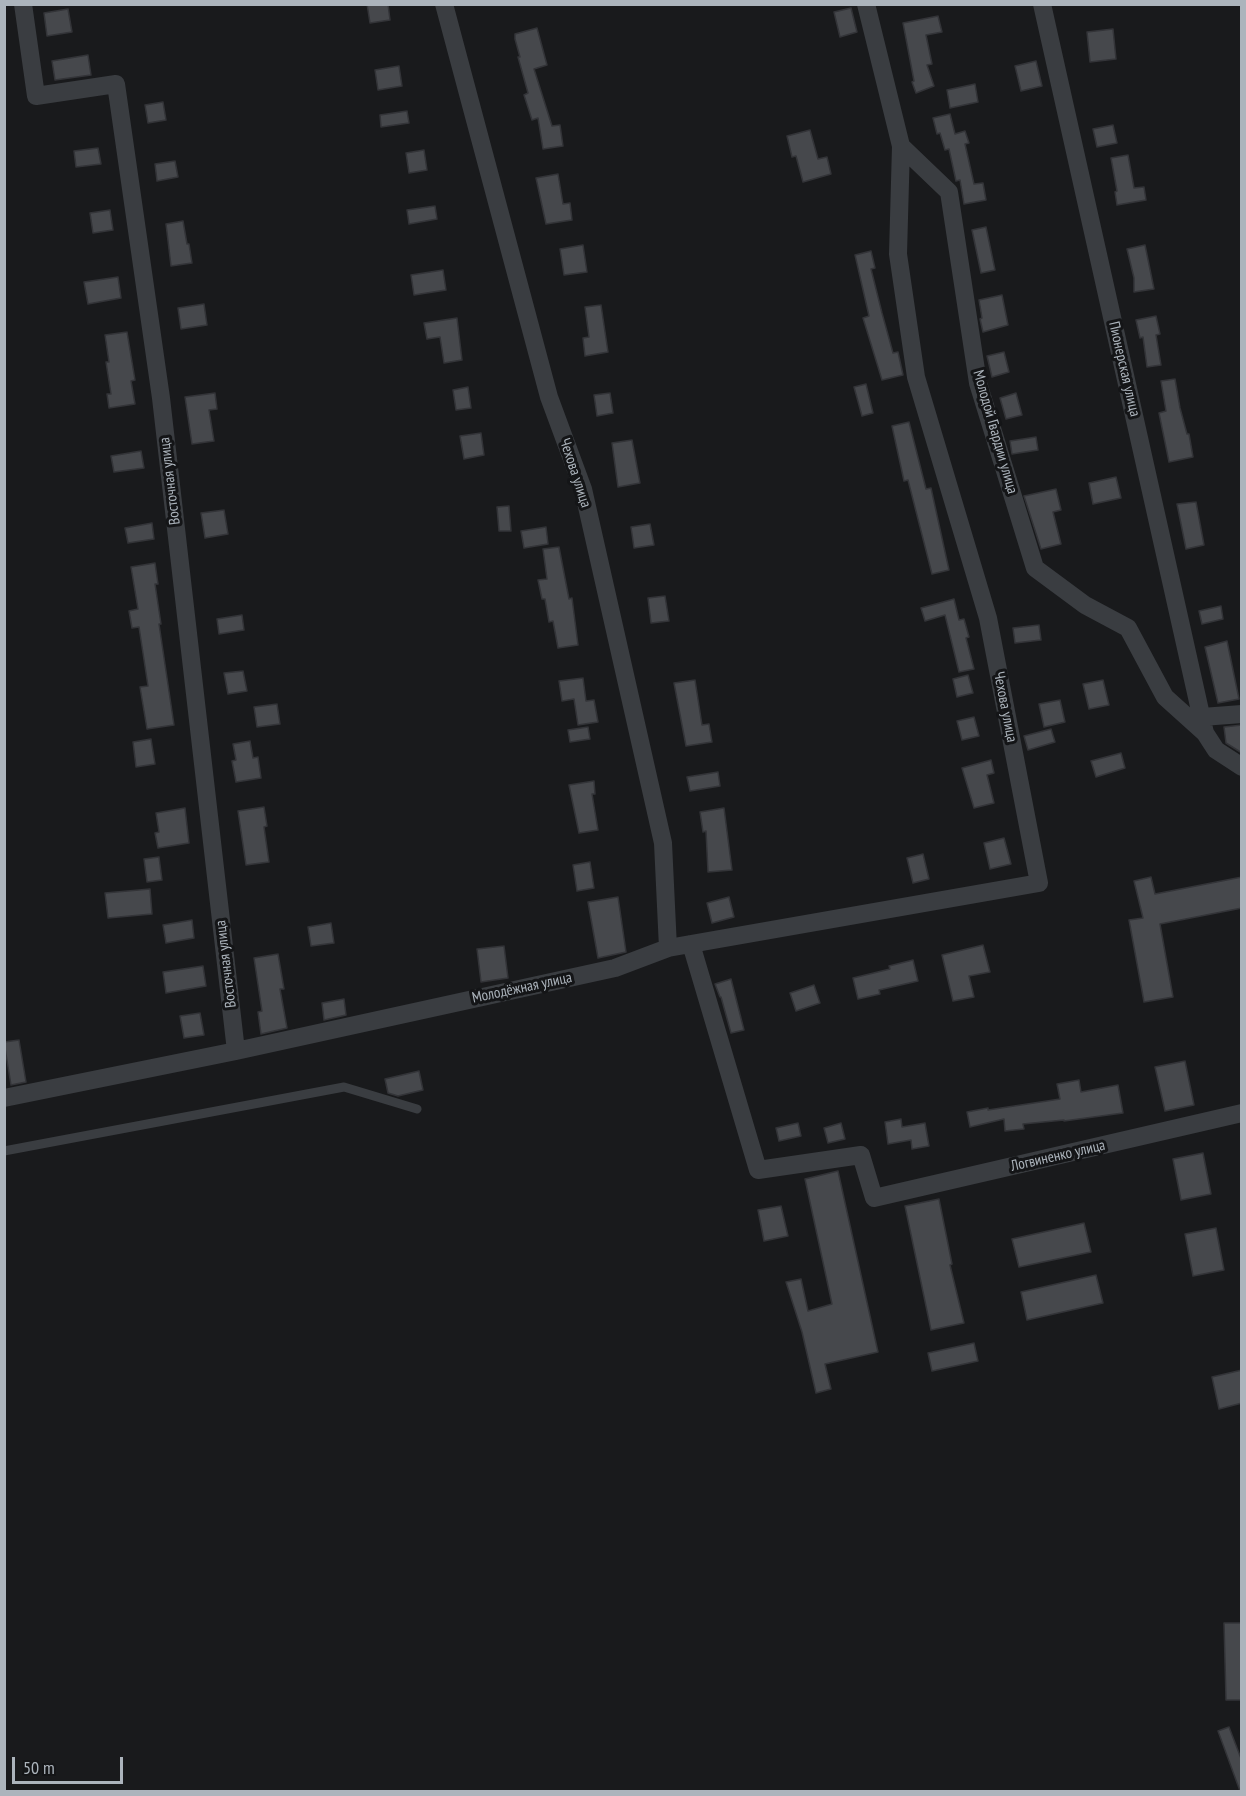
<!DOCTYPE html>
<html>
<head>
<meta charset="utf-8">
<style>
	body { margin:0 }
	#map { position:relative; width:1246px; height:1796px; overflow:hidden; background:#191a1c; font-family:"PT Sans Narrow",sans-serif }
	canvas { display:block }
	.frame { position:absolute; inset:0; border:6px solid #acb4bc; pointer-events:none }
	.scale { position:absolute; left:12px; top:1757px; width:111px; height:27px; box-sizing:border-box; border:3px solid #acb4bc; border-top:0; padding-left:8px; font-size:18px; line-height:21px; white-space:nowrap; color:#acb4bc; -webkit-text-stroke:4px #141517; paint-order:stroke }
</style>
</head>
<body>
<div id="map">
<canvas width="1246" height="1796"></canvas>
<div class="frame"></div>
<div class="scale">50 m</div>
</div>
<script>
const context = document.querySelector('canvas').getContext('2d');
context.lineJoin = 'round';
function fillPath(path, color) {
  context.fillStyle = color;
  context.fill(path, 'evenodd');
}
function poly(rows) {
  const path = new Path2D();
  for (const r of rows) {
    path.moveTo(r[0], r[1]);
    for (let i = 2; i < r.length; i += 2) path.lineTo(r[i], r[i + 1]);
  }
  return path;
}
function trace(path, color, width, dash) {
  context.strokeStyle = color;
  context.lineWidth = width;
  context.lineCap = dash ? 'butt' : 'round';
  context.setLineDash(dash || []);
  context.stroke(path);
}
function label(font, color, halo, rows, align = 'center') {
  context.font = font + ' "PT Sans Narrow",sans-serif';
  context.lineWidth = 6;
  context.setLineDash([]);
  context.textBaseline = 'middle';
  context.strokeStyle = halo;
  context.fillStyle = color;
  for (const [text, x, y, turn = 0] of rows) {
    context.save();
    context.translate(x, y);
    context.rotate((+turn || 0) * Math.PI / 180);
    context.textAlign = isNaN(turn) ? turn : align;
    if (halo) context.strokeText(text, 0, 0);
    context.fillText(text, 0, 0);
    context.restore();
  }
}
const building = poly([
	[367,4,388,4,390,20,370,23,367,4],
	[851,8,857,32,840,37,834,12,851,8],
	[68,9,72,32,47,36,44,13,68,9],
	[938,16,942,32,926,35,932,64,927,65,934,86,916,93,912,82,914,81,903,23,938,16],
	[537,28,547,65,534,69,552,126,560,125,563,146,543,149,538,118,532,120,524,95,528,93,518,57,520,57,515,39,515,34,537,28],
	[1113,29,1116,59,1090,62,1087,32,1113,29],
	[88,55,91,75,55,80,52,61,88,55],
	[1036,61,1042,86,1021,91,1015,66,1036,61],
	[399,66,402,86,378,90,375,70,399,66],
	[975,84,978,102,950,108,947,90,975,84],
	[163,102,166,120,148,123,145,105,163,102],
	[407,111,409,123,381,127,380,115,407,111],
	[950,114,955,134,965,131,969,143,965,144,974,184,983,183,986,200,964,204,960,180,956,181,949,149,945,150,940,133,937,134,933,118,950,114],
	[1113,125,1117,143,1097,147,1093,129,1113,125],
	[810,130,818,159,827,157,831,174,803,182,796,156,792,157,787,136,810,130],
	[98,148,101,164,76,167,74,151,98,148],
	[424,150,427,170,409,173,406,153,424,150],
	[1128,155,1134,188,1144,187,1146,200,1117,205,1115,192,1117,191,1111,158,1128,155],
	[175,161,178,177,157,181,155,164,175,161],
	[558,174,563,204,570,203,572,220,546,224,536,178,558,174],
	[435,206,437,219,409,224,407,210,435,206],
	[110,210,113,230,93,233,90,213,110,210],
	[183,221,187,244,189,244,192,263,171,266,166,224,183,221],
	[986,227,995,270,981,273,972,230,986,227],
	[583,245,587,272,564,275,560,249,583,245],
	[1145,245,1154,289,1134,292,1134,278,1127,249,1145,245],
	[871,251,875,268,871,269,882,313,893,353,898,352,903,375,882,380,863,318,869,316,855,255,871,251],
	[443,270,446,290,414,295,411,275,443,270],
	[118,277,121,298,88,304,84,282,118,277],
	[1002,295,1008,325,983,332,980,319,982,318,979,300,1002,295],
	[204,304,207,325,181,329,178,308,204,304],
	[601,305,608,352,585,356,583,338,589,337,585,307,601,305],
	[1156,316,1160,334,1156,335,1161,365,1147,367,1143,337,1140,338,1136,320,1156,316],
	[457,318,462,360,444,363,440,337,427,339,424,323,457,318],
	[127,332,135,380,131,381,135,404,109,408,107,394,111,394,106,362,109,362,105,335,127,332],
	[1004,352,1009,372,992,377,987,356,1004,352],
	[1175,379,1180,408,1187,434,1189,434,1193,457,1169,462,1159,413,1166,411,1161,381,1175,379],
	[866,384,873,413,862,416,854,387,866,384],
	[468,387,471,408,456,410,453,390,468,387],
	[215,393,217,409,209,410,214,441,192,444,185,397,215,393],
	[610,393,613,413,597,416,594,395,610,393],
	[1016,393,1022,415,1006,419,1000,398,1016,393],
	[909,422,926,489,931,488,949,570,932,574,908,480,904,481,892,426,909,422],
	[481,433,484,455,464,459,460,436,481,433],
	[1036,437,1038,450,1012,454,1010,441,1036,437],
	[632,440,640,483,618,487,612,443,632,440],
	[141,451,144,468,114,472,111,456,141,451],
	[1116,477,1121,498,1093,504,1089,483,1116,477],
	[1056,489,1061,510,1053,512,1061,544,1041,549,1024,496,1056,489],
	[1196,502,1204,545,1186,549,1177,504,1196,502],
	[509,506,511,531,499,531,497,507,509,506],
	[224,510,228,534,205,538,201,513,224,510],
	[152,523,154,539,128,543,125,528,152,523],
	[650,524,654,545,634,548,631,527,650,524],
	[546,527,548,544,524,548,521,531,546,527],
	[559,547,569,599,572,598,578,645,558,648,553,621,549,622,545,599,542,599,538,580,547,579,543,549,559,547],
	[155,563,158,584,155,584,161,624,159,624,174,725,147,729,140,687,148,686,139,627,132,628,129,611,138,609,131,567,155,563],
	[665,596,669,621,651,623,648,598,665,596],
	[954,599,959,620,964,619,969,637,966,638,974,669,959,672,945,615,925,621,921,608,954,599],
	[1221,606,1223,619,1202,624,1199,611,1221,606],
	[242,615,244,630,219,634,217,619,242,615],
	[1039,625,1041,640,1015,643,1013,628,1039,625],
	[1227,641,1239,699,1218,703,1205,647,1227,641],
	[243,671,247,691,228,694,224,673,243,671],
	[968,675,973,693,957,697,953,679,968,675],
	[583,678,586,701,594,700,598,722,578,725,574,699,562,701,559,681,583,678],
	[695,680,702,725,709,724,712,742,686,746,674,683,695,680],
	[1103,680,1109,705,1089,709,1083,684,1103,680],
	[1060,700,1065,722,1044,727,1039,704,1060,700],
	[277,704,280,724,257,727,254,707,277,704],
	[974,717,979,736,962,740,957,721,974,717],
	[1242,725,1242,753,1226,743,1224,727,1242,725],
	[588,727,590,739,570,742,568,730,588,727],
	[1051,729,1055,742,1028,750,1024,736,1051,729],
	[151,739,155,764,136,767,133,742,151,739],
	[250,741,253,758,258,757,261,778,236,782,232,761,236,760,233,744,250,741],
	[1121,753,1125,768,1096,777,1091,761,1121,753],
	[991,760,994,773,987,775,994,803,974,808,962,768,991,760],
	[718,772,720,786,690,791,687,777,718,772],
	[594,781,595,794,592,794,598,830,579,833,569,785,594,781],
	[264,807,267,826,264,827,269,862,246,865,238,811,264,807],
	[185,808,189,843,158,848,155,833,159,832,156,813,185,808],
	[724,808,732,870,708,872,706,831,703,832,700,812,724,808],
	[1004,838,1011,864,990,869,984,843,1004,838],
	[923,854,929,879,913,883,907,858,923,854],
	[159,857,162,880,147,882,144,859,159,857],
	[590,862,594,888,577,891,573,865,590,862],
	[1151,877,1155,894,1242,877,1242,908,1160,924,1173,997,1144,1002,1129,920,1143,918,1134,881,1151,877],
	[150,889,152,914,108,918,105,893,150,889],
	[618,897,626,952,598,958,588,902,618,897],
	[729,897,734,917,712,923,707,903,729,897],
	[192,920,194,938,166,943,163,925,192,920],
	[331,923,334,943,311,946,308,927,331,923],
	[983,945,990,972,969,976,974,997,953,1001,942,955,983,945],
	[504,946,508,978,481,982,477,949,504,946],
	[278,954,284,989,280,989,287,1028,261,1034,258,1012,262,1011,254,958,278,954],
	[913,960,918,981,879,990,880,994,858,999,853,978,890,969,889,966,913,960],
	[203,966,206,986,166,993,163,972,203,966],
	[731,979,744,1030,731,1033,721,997,720,997,715,984,731,979],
	[814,985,820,1003,796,1011,790,993,814,985],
	[344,999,346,1015,324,1020,322,1003,344,999],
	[200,1013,204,1035,184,1038,180,1016,200,1013],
	[19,1040,26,1082,11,1085,4,1042,19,1040],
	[1185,1061,1194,1105,1165,1111,1155,1067,1185,1061],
	[419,1071,423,1090,398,1096,388,1093,385,1079,419,1071],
	[1079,1080,1081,1092,1118,1085,1123,1113,1064,1121,1064,1120,1023,1124,1024,1129,1005,1131,1004,1119,970,1127,967,1112,988,1108,988,1110,1060,1099,1057,1084,1079,1080],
	[901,1119,902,1127,925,1123,929,1146,912,1149,911,1140,888,1144,885,1122,901,1119],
	[798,1123,801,1136,779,1141,776,1128,798,1123],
	[841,1123,845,1139,828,1143,824,1128,841,1123],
	[1203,1153,1211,1194,1181,1200,1173,1159,1203,1153],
	[838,1171,878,1352,825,1364,831,1389,816,1393,802,1332,786,1282,801,1279,808,1311,832,1304,805,1179,838,1171],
	[939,1199,952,1264,950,1265,964,1323,931,1330,905,1206,939,1199],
	[781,1206,788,1236,764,1241,758,1210,781,1206],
	[1084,1223,1091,1252,1019,1267,1012,1239,1084,1223],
	[1216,1228,1224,1270,1193,1276,1185,1234,1216,1228],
	[1096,1275,1103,1303,1027,1320,1021,1292,1096,1275],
	[974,1343,978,1361,932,1371,928,1353,974,1343],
	[1242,1370,1242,1403,1219,1409,1212,1377,1242,1370],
	[1224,1623,1242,1623,1242,1700,1226,1700,1224,1623],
	[1229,1727,1242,1761,1242,1791,1240,1791,1218,1731,1229,1727]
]);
const service = poly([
	[4,1151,344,1087,417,1109]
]);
const minor = poly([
	[23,4,36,96,116,84,161,398,236,1051],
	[444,4,549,397,583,489,663,843,668,948],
	[866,4,901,146,949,192,978,383,1035,568,1085,605,1128,628,1165,697,1205,733,1216,750,1242,767],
	[1042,4,1205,733],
	[1202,717,1242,714],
	[691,944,758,1170,861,1155,874,1198,1242,1113],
	[4,1098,236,1051,615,968,668,948,1039,883,988,618,916,377,898,254,901,146]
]);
const streetNames = [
	["Пионерская улица",1124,369,77],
	["Молодой Гвардии улица",995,432,74],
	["Чехова улица",575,473,72],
	["Восточная улица",170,481,-97],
	["Чехова улица",1005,707,79],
	["Восточная улица",226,964,-97],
	["Молодёжная улица",522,988,-12],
	["Логвиненко улица",1058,1156,-13]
];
fillPath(building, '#46484c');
trace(building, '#333438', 1.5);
trace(service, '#3a3d41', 9);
trace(minor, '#3a3d41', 18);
label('15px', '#acb4bc', '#141517', streetNames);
</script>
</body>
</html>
